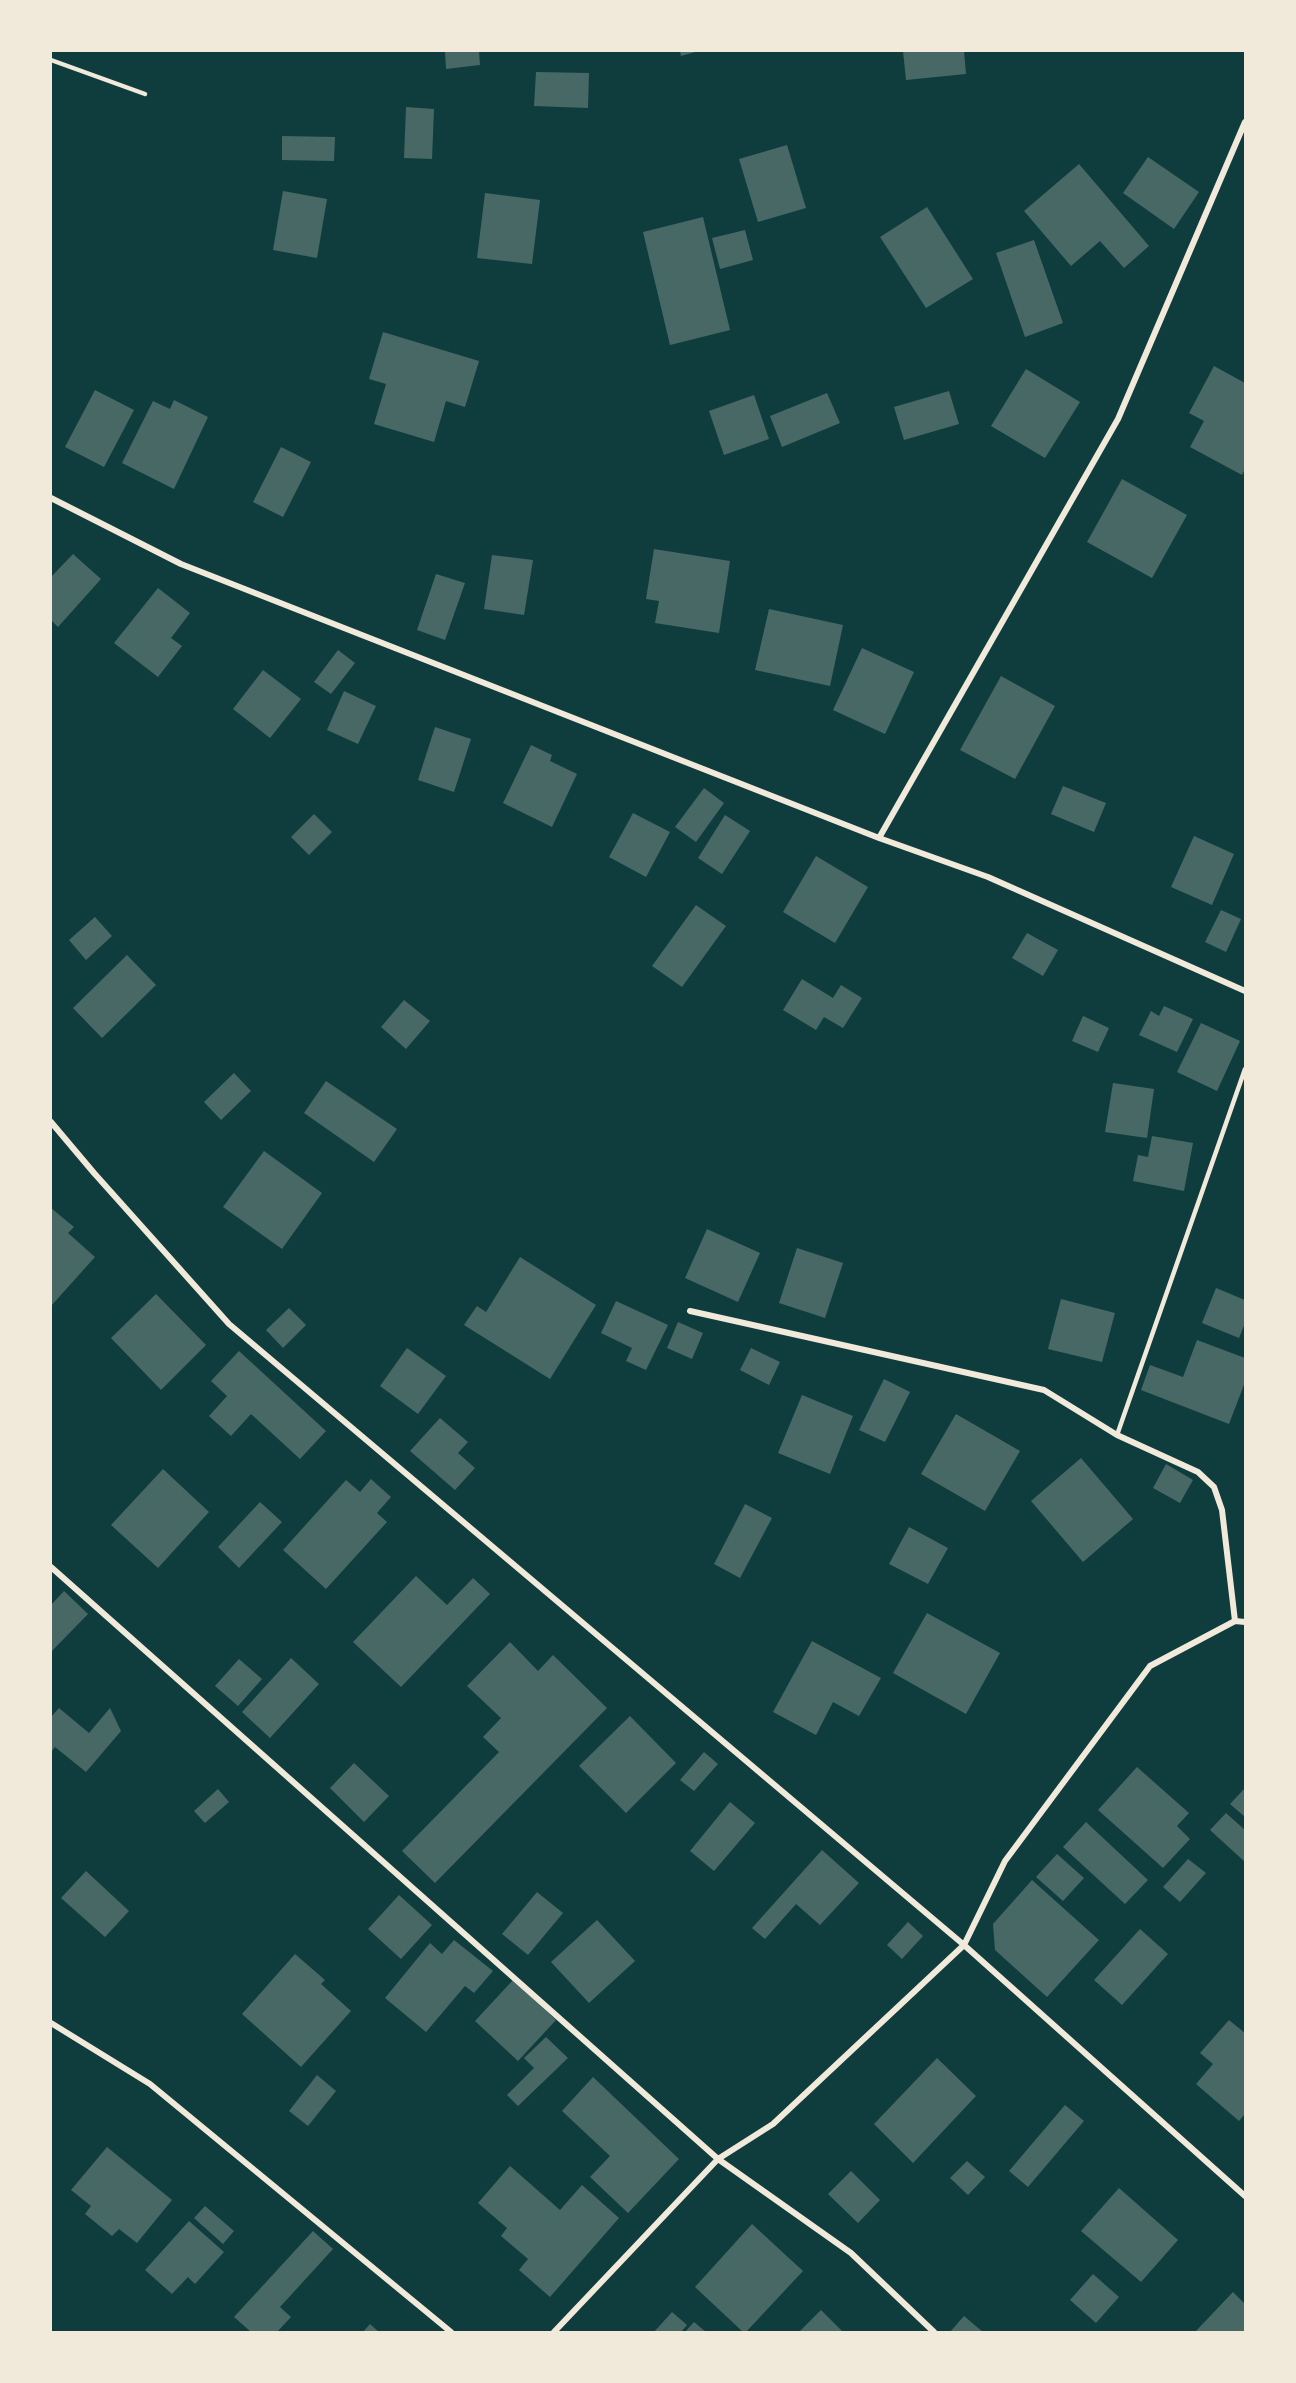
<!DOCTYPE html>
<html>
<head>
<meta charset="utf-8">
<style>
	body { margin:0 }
	#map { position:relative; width:1296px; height:2383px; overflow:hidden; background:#0f3d3e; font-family:"Source Sans 3",sans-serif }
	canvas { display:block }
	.frame { position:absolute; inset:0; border:52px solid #f1e9da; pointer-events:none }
</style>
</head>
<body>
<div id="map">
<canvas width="1296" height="2383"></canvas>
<div class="frame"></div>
</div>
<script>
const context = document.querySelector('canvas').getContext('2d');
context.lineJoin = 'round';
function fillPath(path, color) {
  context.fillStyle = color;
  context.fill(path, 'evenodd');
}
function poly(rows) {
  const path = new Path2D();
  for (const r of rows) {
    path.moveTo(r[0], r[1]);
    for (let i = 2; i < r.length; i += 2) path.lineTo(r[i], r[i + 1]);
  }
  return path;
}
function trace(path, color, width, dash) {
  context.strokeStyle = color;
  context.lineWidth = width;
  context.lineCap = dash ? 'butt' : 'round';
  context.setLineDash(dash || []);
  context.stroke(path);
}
const building = poly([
	[445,51,479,51,480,65,446,69],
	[680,51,695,51,695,52,681,56],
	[903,51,964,51,966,74,906,80],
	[536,72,589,73,588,108,534,106],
	[406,107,434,109,432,159,404,158],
	[282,136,335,137,334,161,282,160],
	[787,145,806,208,758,222,739,159],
	[1148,157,1199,192,1174,229,1123,193],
	[1079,164,1149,246,1124,268,1100,241,1071,266,1024,211],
	[283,191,327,199,317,258,273,250],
	[485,193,540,200,532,264,477,258],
	[927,207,973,279,926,308,880,237],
	[703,217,730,330,670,345,643,232],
	[745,230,753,260,720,269,712,238],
	[1034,240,1063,323,1025,337,996,253],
	[383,332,479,361,465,407,446,401,434,442,374,424,386,384,369,379],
	[1214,366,1245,383,1245,469,1242,475,1190,447,1204,421,1189,413],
	[1026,369,1080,402,1045,458,991,426],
	[95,390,134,410,104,467,65,447],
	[949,391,959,424,904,440,894,407],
	[827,393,840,423,782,447,770,416],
	[754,395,769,439,724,455,709,411],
	[174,400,208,417,174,489,122,463,153,401,170,409],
	[281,447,311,462,283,517,253,502],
	[1122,479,1187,515,1152,578,1087,542],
	[654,549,730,561,719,633,655,623,659,601,646,599],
	[73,554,101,579,58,627,51,620,51,577],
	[492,555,533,560,524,615,484,609],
	[436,574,465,583,445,640,417,630],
	[158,588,190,613,171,638,182,646,158,677,114,643],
	[769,609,843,625,830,686,755,670],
	[862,648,914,672,885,734,833,710],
	[338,650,355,663,331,694,314,682],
	[263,670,301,699,270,738,233,709],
	[1001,676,1055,706,1015,779,960,750],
	[344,691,376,706,358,744,327,730],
	[435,727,471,739,454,792,418,780],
	[531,745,552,755,550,761,577,774,552,827,503,803],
	[1063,786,1106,803,1094,832,1051,814],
	[704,788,724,803,696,842,675,827],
	[633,813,670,832,646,877,609,857],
	[314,814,332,832,309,855,291,837],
	[725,815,750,831,722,874,698,858],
	[1194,836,1234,854,1212,905,1171,887],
	[816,856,868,887,835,943,783,912],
	[696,905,726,926,682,987,652,966],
	[1221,910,1241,919,1226,952,1205,942],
	[95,917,112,936,86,960,69,940],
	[1027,933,1058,950,1043,976,1012,958],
	[127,955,156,985,102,1038,73,1008],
	[802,979,833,998,841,985,862,998,843,1028,824,1017,816,1030,783,1010],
	[404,1000,430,1021,406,1049,381,1027],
	[1164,1006,1193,1019,1177,1052,1139,1035,1151,1011,1159,1016],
	[1083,1016,1109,1028,1098,1052,1072,1041],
	[1201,1023,1240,1041,1217,1091,1177,1072],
	[234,1073,251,1091,221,1120,204,1102],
	[326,1081,397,1129,374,1162,304,1113],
	[1113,1083,1154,1089,1147,1138,1105,1132],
	[1152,1136,1193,1143,1184,1191,1133,1181,1138,1155,1148,1157],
	[264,1151,322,1193,282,1249,223,1207],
	[51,1208,74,1227,68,1233,95,1257,51,1306],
	[707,1229,760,1253,738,1302,685,1278],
	[797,1248,843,1263,825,1318,779,1303],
	[520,1257,596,1305,550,1379,464,1325,477,1306,486,1312],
	[1216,1288,1245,1300,1245,1323,1239,1338,1202,1323],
	[156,1294,206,1345,161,1390,111,1338],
	[1061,1299,1115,1313,1102,1362,1048,1349],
	[616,1301,668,1325,646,1370,626,1361,632,1348,601,1333],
	[289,1308,306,1325,283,1348,266,1330],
	[678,1322,703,1333,692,1359,667,1348],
	[1197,1340,1245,1358,1245,1382,1229,1424,1141,1390,1150,1365,1183,1377],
	[407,1348,446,1376,418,1414,380,1386],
	[751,1348,780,1362,769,1385,740,1370],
	[239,1351,326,1431,300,1459,251,1414,231,1436,209,1416,227,1396,211,1381],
	[884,1379,910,1392,885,1442,859,1430],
	[802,1395,853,1416,830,1474,778,1453],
	[956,1414,1020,1451,985,1511,921,1474],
	[440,1418,468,1442,458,1453,475,1468,455,1490,410,1451],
	[1081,1458,1133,1519,1083,1562,1031,1501],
	[1166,1464,1193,1480,1180,1503,1153,1488],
	[163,1469,209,1512,158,1568,111,1525],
	[371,1479,391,1497,377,1513,387,1522,326,1589,283,1550,346,1480,360,1492],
	[260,1502,282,1522,239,1568,218,1547],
	[745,1504,772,1518,740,1578,714,1564],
	[909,1527,948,1548,928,1584,889,1564],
	[416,1576,447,1605,473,1578,490,1594,401,1687,353,1642],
	[64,1591,88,1614,51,1652,51,1605],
	[927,1613,1000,1653,966,1714,893,1673],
	[812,1641,881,1678,859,1716,833,1702,816,1735,773,1712],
	[510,1642,538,1671,553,1655,607,1708,435,1883,402,1851,499,1752,483,1737,501,1718,467,1686],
	[291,1658,319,1684,270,1738,242,1712],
	[239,1659,262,1679,238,1706,215,1686],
	[59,1708,89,1733,110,1708,121,1731,86,1772,55,1747,51,1752,51,1717],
	[630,1716,676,1763,626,1813,579,1766],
	[704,1752,718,1764,694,1791,680,1780],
	[354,1763,389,1796,364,1822,330,1788],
	[1137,1767,1189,1813,1177,1826,1190,1839,1163,1868,1098,1810],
	[1245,1788,1245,1817,1230,1804],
	[218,1789,229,1802,205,1823,194,1811],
	[730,1802,755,1823,714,1871,690,1851],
	[1226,1813,1245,1830,1245,1862,1210,1830],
	[1086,1822,1148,1880,1125,1904,1063,1847],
	[822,1850,859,1883,820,1925,796,1904,765,1939,752,1928],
	[1057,1854,1084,1878,1063,1901,1036,1877],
	[1188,1859,1206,1873,1180,1902,1163,1887],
	[86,1871,129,1911,105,1937,61,1898],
	[1032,1880,1099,1940,1047,1997,995,1950,993,1924],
	[537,1892,563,1913,528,1955,502,1934],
	[399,1895,432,1925,401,1959,368,1929],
	[597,1920,635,1961,589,2003,551,1962],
	[908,1922,923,1936,902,1959,887,1945],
	[1140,1929,1168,1954,1122,2005,1094,1980],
	[454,1940,493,1971,474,1993,465,1986,426,2032,385,1998,430,1943,442,1954],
	[295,1954,325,1980,321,1984,351,2011,301,2067,242,2014],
	[513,1980,556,2020,518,2061,475,2021],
	[1229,2020,1245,2033,1245,2114,1239,2121,1196,2084,1213,2064,1200,2053],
	[546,2037,568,2058,518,2106,507,2095,534,2068,524,2058],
	[937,2058,976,2096,913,2163,874,2124],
	[317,2075,336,2091,308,2126,289,2111],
	[593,2077,679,2159,628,2213,590,2177,610,2156,562,2111],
	[1065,2105,1084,2121,1028,2187,1009,2171],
	[107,2147,172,2200,137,2243,119,2229,112,2236,85,2214,91,2206,71,2190],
	[967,2161,985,2177,968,2195,950,2178],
	[510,2166,560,2210,582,2185,619,2218,550,2297,519,2270,528,2259,501,2236,507,2228,478,2203],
	[851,2171,880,2200,858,2223,828,2194],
	[1119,2188,1178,2240,1141,2282,1081,2231],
	[205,2206,234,2231,223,2244,194,2218],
	[189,2221,224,2252,195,2284,188,2277,172,2294,145,2270],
	[752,2224,803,2271,746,2332,743,2332,695,2287],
	[313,2231,333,2249,280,2307,291,2317,277,2332,251,2332,234,2317],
	[1093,2274,1119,2297,1096,2323,1070,2300],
	[1233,2292,1245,2304,1245,2332,1195,2332],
	[821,2310,843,2332,799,2332],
	[672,2312,687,2325,681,2332,654,2332],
	[964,2316,983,2332,950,2332],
	[694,2322,706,2332,685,2332],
	[370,2324,379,2332,363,2332]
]);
const service = poly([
	[51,60,145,94],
	[1117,1435,1245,1069]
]);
const minor = poly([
	[51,498,181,564,879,838,988,877,1245,991],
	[879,838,1118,419,1245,122],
	[51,1122,94,1173,229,1324,964,1945,1245,2196],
	[690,1311,1044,1390,1117,1435,1198,1472,1214,1487,1222,1510,1235,1621],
	[51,1567,718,2159,851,2253,934,2332],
	[51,2023,150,2084,451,2332],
	[554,2332,718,2159,773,2124,964,1945,1005,1861,1150,1666,1235,1621,1245,1622]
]);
fillPath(building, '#486865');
trace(service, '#f1e9da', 4.5);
trace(minor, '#f1e9da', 6);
</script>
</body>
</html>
